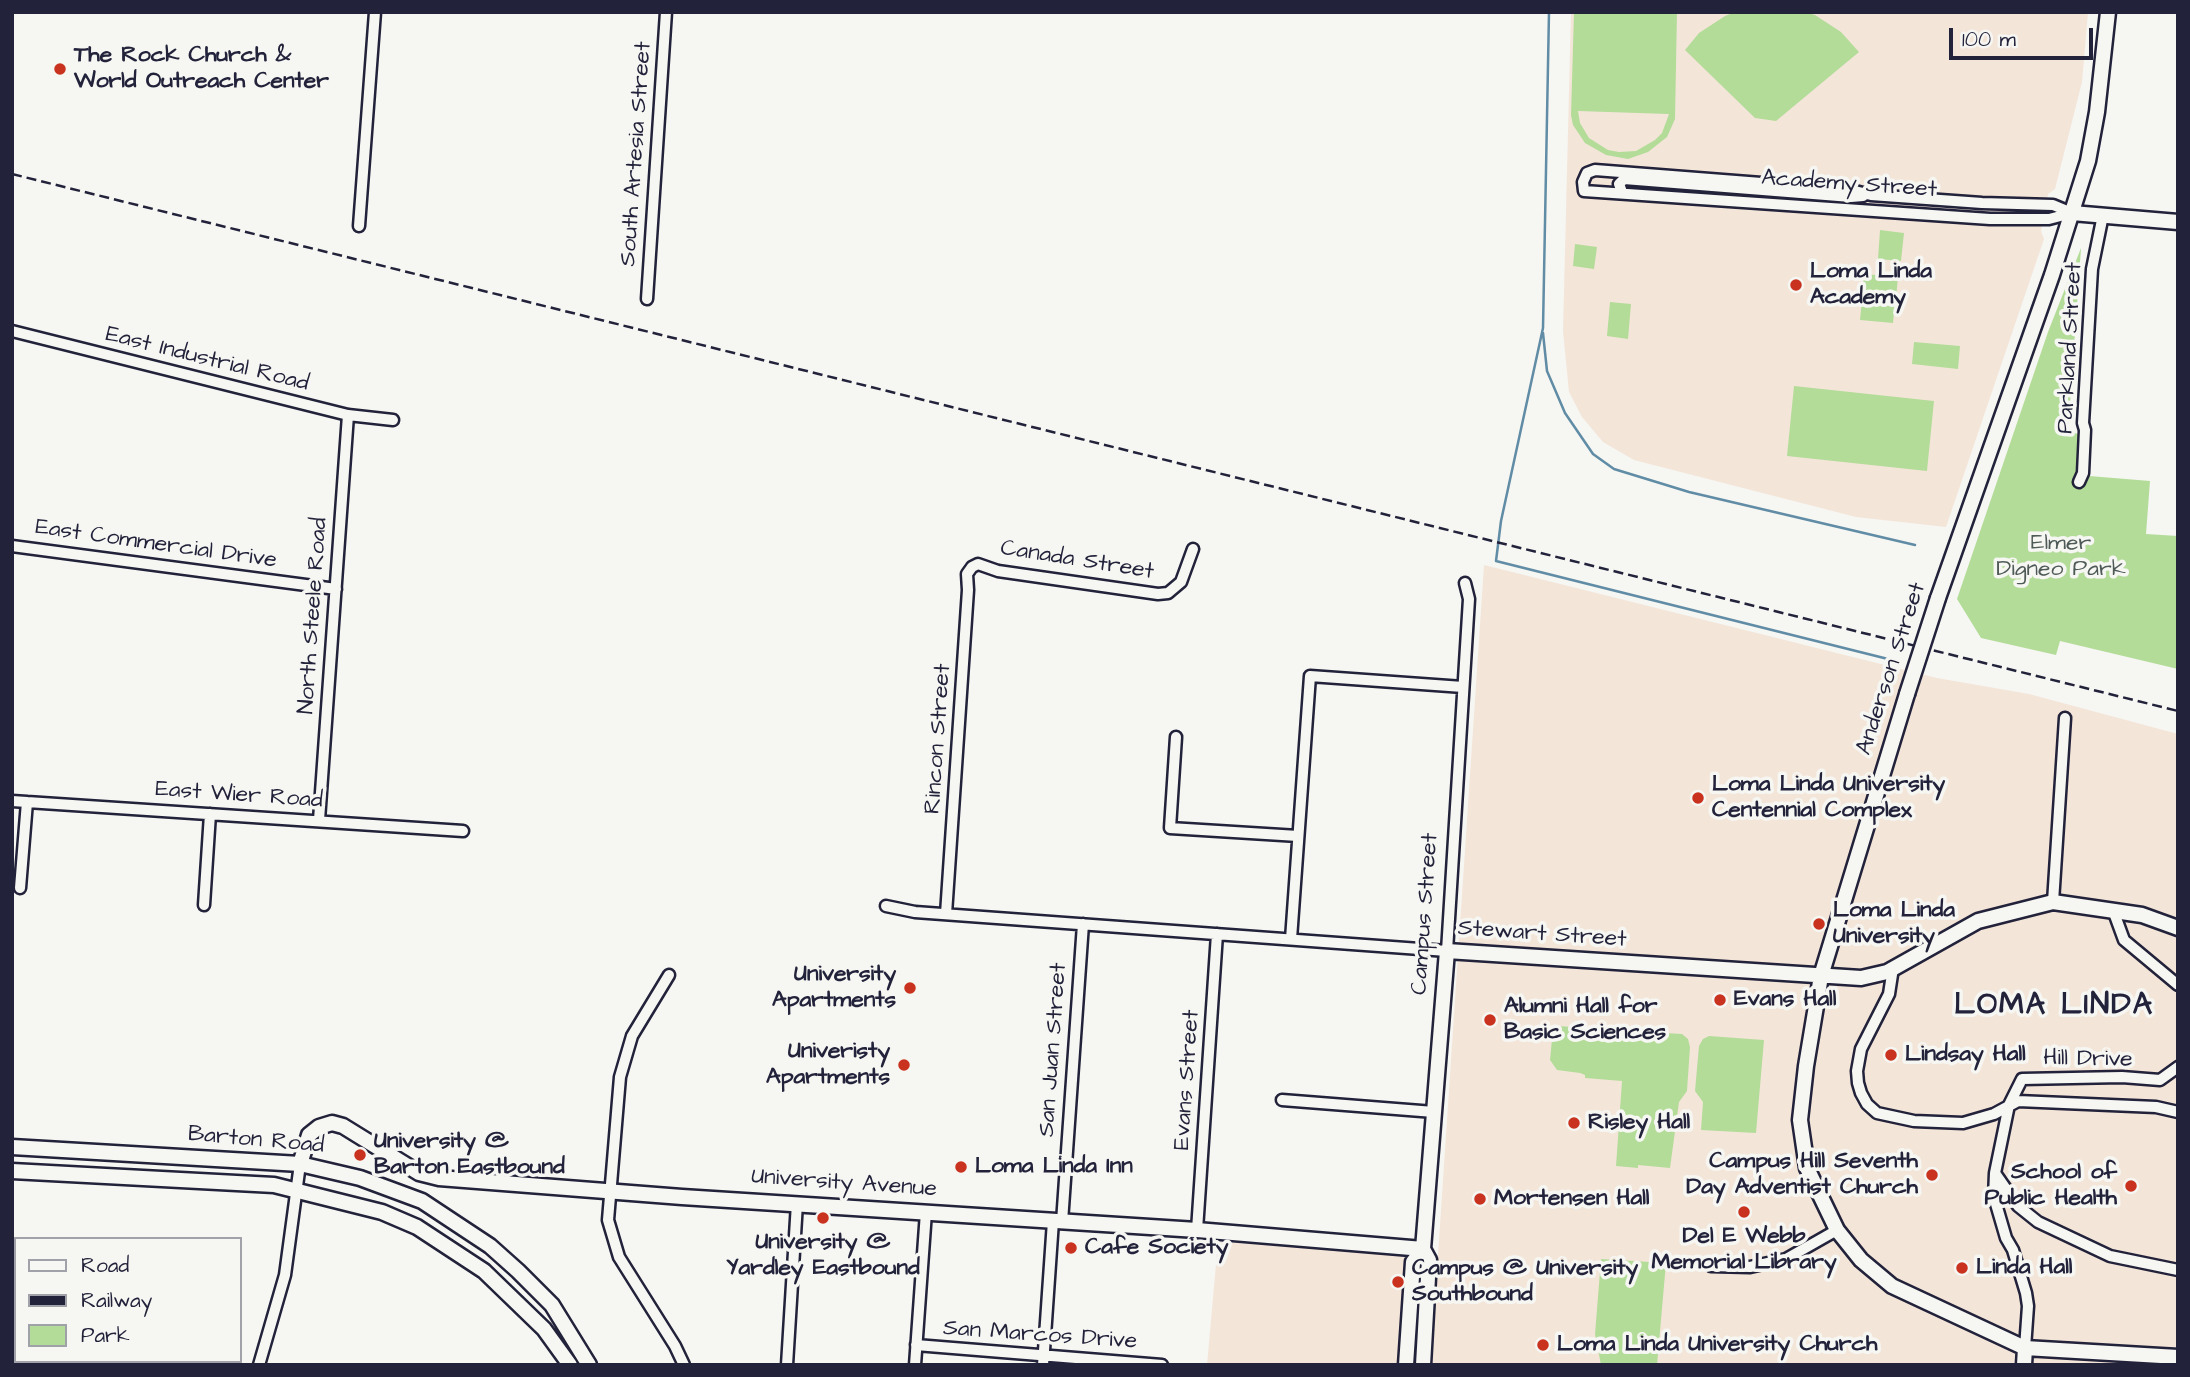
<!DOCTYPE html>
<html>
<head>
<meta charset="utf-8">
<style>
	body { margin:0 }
	#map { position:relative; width:2190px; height:1377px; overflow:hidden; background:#f6f6f2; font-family:"Architects Daughter",sans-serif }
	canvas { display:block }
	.frame { position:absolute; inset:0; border:14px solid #22223b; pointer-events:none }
	.legend { position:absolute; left:14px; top:1237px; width:228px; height:126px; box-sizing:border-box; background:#f6f6f2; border:2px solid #a1a1a9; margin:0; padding:9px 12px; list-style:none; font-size:21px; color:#22223b }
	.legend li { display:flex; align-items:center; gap:14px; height:35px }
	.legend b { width:35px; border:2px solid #a1a1a9 }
	.scale { position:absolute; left:1949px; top:28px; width:144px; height:32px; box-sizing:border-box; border:4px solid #22223b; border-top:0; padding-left:9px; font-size:21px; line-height:24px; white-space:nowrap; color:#22223b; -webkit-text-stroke:5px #f6f6f2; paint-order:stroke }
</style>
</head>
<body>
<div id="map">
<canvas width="2190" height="1377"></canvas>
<div class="frame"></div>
<ul class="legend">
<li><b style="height:9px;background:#f6f6f2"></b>Road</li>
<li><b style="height:9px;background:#22223b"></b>Railway</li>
<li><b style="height:19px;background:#b3dc99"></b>Park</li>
</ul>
<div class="scale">100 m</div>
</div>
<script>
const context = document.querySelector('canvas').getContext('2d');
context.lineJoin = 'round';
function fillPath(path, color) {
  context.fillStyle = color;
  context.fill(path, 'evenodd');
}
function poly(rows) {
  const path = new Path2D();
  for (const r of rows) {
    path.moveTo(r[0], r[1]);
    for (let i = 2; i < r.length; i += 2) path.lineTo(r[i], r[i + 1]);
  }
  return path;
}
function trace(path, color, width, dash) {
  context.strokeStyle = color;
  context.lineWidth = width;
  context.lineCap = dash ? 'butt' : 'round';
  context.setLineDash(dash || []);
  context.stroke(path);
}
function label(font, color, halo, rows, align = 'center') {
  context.font = font + ' "Architects Daughter",sans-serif';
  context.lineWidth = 7;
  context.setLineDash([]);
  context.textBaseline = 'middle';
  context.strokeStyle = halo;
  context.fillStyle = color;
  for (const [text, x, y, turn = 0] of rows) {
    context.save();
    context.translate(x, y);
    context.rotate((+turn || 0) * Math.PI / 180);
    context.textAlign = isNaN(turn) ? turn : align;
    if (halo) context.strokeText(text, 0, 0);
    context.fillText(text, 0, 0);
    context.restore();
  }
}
const built = poly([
	[1571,12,2088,12,2082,82,2055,189,2048,194,2041,231,2044,239,1946,527,1856,517,1634,460,1603,442,1582,417,1569,392,1563,331],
	[1484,565,1937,678,2029,694,2178,734,2178,1365,1207,1365,1218,1242,1438,1255]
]);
const green = poly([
	[1574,12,1677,12,1675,119,1667,137,1648,152,1628,159,1606,155,1585,143,1573,125,1571,115],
	[1578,111,1668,114,1669,114,1662,133,1655,140,1636,151,1619,152,1608,150,1589,138,1580,123],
	[1735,12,1805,12,1815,15,1841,32,1859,52,1776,121,1755,118,1685,50,1699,33,1725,16],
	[1880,230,1904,233,1901,261,1878,259],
	[1575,244,1597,247,1594,269,1573,266],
	[2081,248,2068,432,2079,434,2077,475,2150,481,2146,534,2178,536,2178,669,2060,641,2056,655,1981,638,1957,599,2048,332],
	[1864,274,1898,277,1896,298,1862,295],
	[1862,299,1895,302,1893,323,1860,320],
	[1610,302,1631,304,1628,339,1607,336],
	[1914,342,1960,346,1958,369,1912,364],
	[1794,386,1934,401,1927,471,1787,456],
	[1557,1026,1574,1027,1583,1030,1586,1028,1682,1034,1688,1039,1690,1047,1687,1091,1679,1102,1670,1168,1638,1165,1638,1168,1616,1166,1622,1081,1585,1078,1585,1075,1580,1073,1557,1070,1550,1060,1553,1029],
	[1709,1036,1764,1040,1756,1133,1701,1130,1703,1102,1695,1091,1699,1046,1703,1039],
	[1601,1259,1666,1263,1657,1365,1601,1365,1595,1334]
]);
const stream = poly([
	[1549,12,1543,328,1501,521,1496,561,1900,662],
	[1543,333,1547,371,1565,413,1593,454,1614,469,1689,492,1915,545]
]);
const street = poly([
	[1595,170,1851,190,1871,195,1982,203,2053,205,2072,213,2049,219,1990,219,1584,191,1583,182,1587,173,1595,170],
	[1622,192,1619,184,1624,179,1851,197,1863,196],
	[359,226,375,12],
	[647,299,666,12],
	[12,331,348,415,393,420],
	[2079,482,2083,473,2085,430,2083,423,2092,269,2103,215],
	[12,546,336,589],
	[1176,737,1170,828,1298,836],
	[12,801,463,831],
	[319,820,348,415],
	[20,888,27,802],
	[2053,902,2065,718],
	[204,905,210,814],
	[886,906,915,912,1447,951,1469,599,1465,583],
	[2113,910,2124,940,2178,985],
	[946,914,968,590,967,574,972,567,978,564,998,571,1158,594,1168,593,1181,582,1193,549],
	[1291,939,1310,676,1463,687],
	[1893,968,1889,994,1861,1049,1857,1071,1858,1083,1861,1093,1867,1104,1877,1113,1914,1121,1963,1123,1994,1114,2018,1101,2156,1107,2178,1112],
	[669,975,632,1036,620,1077,608,1220,619,1257,675,1346,684,1365],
	[2178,1067,2160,1080,2122,1077,2022,1079,2009,1105,1995,1173,2018,1206,2038,1222,2110,1256,2178,1270],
	[1282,1100,1434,1112],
	[1995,1173,1994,1197,2006,1238,2013,1250,2026,1293,2028,1306,2025,1348],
	[1062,1222,1083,924],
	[1197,1230,1217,934],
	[1711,1266,1750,1267,1786,1259,1837,1230],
	[916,1345,1162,1365],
	[259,1365,285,1275,300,1164],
	[787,1365,797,1203],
	[915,1365,926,1212],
	[1043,1365,1053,1221]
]);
const secondary = poly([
	[2072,213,2178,222],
	[1938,598,2052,275,2088,161,2097,112,2108,12],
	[1907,694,1821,976,1806,1066,1800,1120,1807,1168,1837,1230,1861,1260,1892,1286,2025,1348,2178,1357],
	[12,1147,300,1164,360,1178,422,1201,490,1246,518,1271,552,1305,589,1365],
	[300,1164,309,1135,319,1127,332,1123,343,1126,419,1173,439,1178,682,1197,1197,1230,1423,1249],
	[12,1171,274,1185,382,1212,417,1227,484,1271,544,1329,570,1365],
	[1406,1365,1413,1262,1423,1249,1447,951,1861,978,1887,972,1978,921,2053,902,2142,915,2178,928],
	[1423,1365,1429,1260,1423,1249],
	[2024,1365,2025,1348]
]);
const rail = poly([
	[12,174,2178,711]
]);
const secondaryBridge = poly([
	[1907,694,1938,598]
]);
const markers = [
	[60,69,7,"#c8321e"],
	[1796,285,7,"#c8321e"],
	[1698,798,7,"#c8321e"],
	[1819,924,7,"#c8321e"],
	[910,988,7,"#c8321e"],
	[1720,1000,7,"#c8321e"],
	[1490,1020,7,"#c8321e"],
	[1891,1055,7,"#c8321e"],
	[904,1065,7,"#c8321e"],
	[1574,1123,7,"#c8321e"],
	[360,1155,7,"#c8321e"],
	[961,1167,7,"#c8321e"],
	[1932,1175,7,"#c8321e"],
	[2131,1186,7,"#c8321e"],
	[1480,1199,7,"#c8321e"],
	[1744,1212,7,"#c8321e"],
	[823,1218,7,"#c8321e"],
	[1071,1248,7,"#c8321e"],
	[1962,1268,7,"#c8321e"],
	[1398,1282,7,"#c8321e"],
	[1543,1345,7,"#c8321e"]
];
const poiNames = [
	["The Rock Church &",74,56],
	["World Outreach Center",74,82],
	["Loma Linda",1810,272],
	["Academy",1810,298],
	["Loma Linda University",1712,785],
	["Centennial Complex",1712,811],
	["Loma Linda",1833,911],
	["University",1833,937],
	["University",896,975,"right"],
	["Apartments",896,1001,"right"],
	["Evans Hall",1734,1000],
	["Alumni Hall for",1504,1007],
	["Basic Sciences",1504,1033],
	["Univeristy",890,1052,"right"],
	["Apartments",890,1078,"right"],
	["Lindsay Hall",1905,1055],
	["Risley Hall",1588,1123],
	["University @",374,1142],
	["Barton Eastbound",374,1168],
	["Campus Hill Seventh",1918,1162,"right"],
	["Day Adventist Church",1918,1188,"right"],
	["Loma Linda Inn",975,1167],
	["School of",2117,1173,"right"],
	["Public Health",2117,1199,"right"],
	["Mortensen Hall",1494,1199],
	["Del E Webb",1744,1237,"center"],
	["Memorial Library",1744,1263,"center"],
	["University @",823,1243,"center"],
	["Yardley Eastbound",823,1269,"center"],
	["Cafe Society",1085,1248],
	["Linda Hall",1976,1268],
	["Campus @ University",1412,1269],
	["Southbound",1412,1295],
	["Loma Linda University Church",1557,1345]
];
const streetNames = [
	["South Artesia Street",637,154,-86],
	["Academy Street",1849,185,4],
	["Parkland Street",2071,348,-87],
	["East Industrial Road",207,360,14],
	["East Commercial Drive",156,545,8],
	["Canada Street",1077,561,9],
	["North Steele Road",314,616,-86],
	["Anderson Street",1892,669,-72],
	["Rincon Street",939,739,-86],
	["East Wier Road",239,796,4],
	["Campus Street",1426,914,-86],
	["Stewart Street",1542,935,4],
	["San Juan Street",1054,1050,-86],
	["Hill Drive",2088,1060,1],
	["Evans Street",1188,1080,-86],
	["Barton Road",256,1141,5],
	["University Avenue",844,1184,4],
	["San Marcos Drive",1040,1336,4]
];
const parkNames = [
	["Elmer",2061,544],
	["Digneo Park",2061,570]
];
const districtNames = [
	["LOMA LINDA",2054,1007]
];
fillPath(built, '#f4e5d9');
fillPath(green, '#b3dc99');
trace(stream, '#608ca5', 2.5);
trace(street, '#22223b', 15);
trace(secondary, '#22223b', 19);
trace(street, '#f6f6f2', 10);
trace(secondary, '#f6f6f2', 14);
trace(rail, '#22223b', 2.5, [10, 5]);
trace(secondaryBridge, '#22223b', 19, []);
trace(secondaryBridge, '#f6f6f2', 14);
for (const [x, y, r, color] of markers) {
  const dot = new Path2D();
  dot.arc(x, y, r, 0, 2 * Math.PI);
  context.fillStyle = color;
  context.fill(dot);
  trace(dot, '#f6f6f2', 2.5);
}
label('bold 23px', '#22223b', '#f6f6f2', poiNames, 'left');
label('23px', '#22223b', '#f6f6f2', streetNames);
label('23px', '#4e5a57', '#f6f6f2', parkNames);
context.letterSpacing = '2px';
label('bold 30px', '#22223b', '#f6f6f2', districtNames);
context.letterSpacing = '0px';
</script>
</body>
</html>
